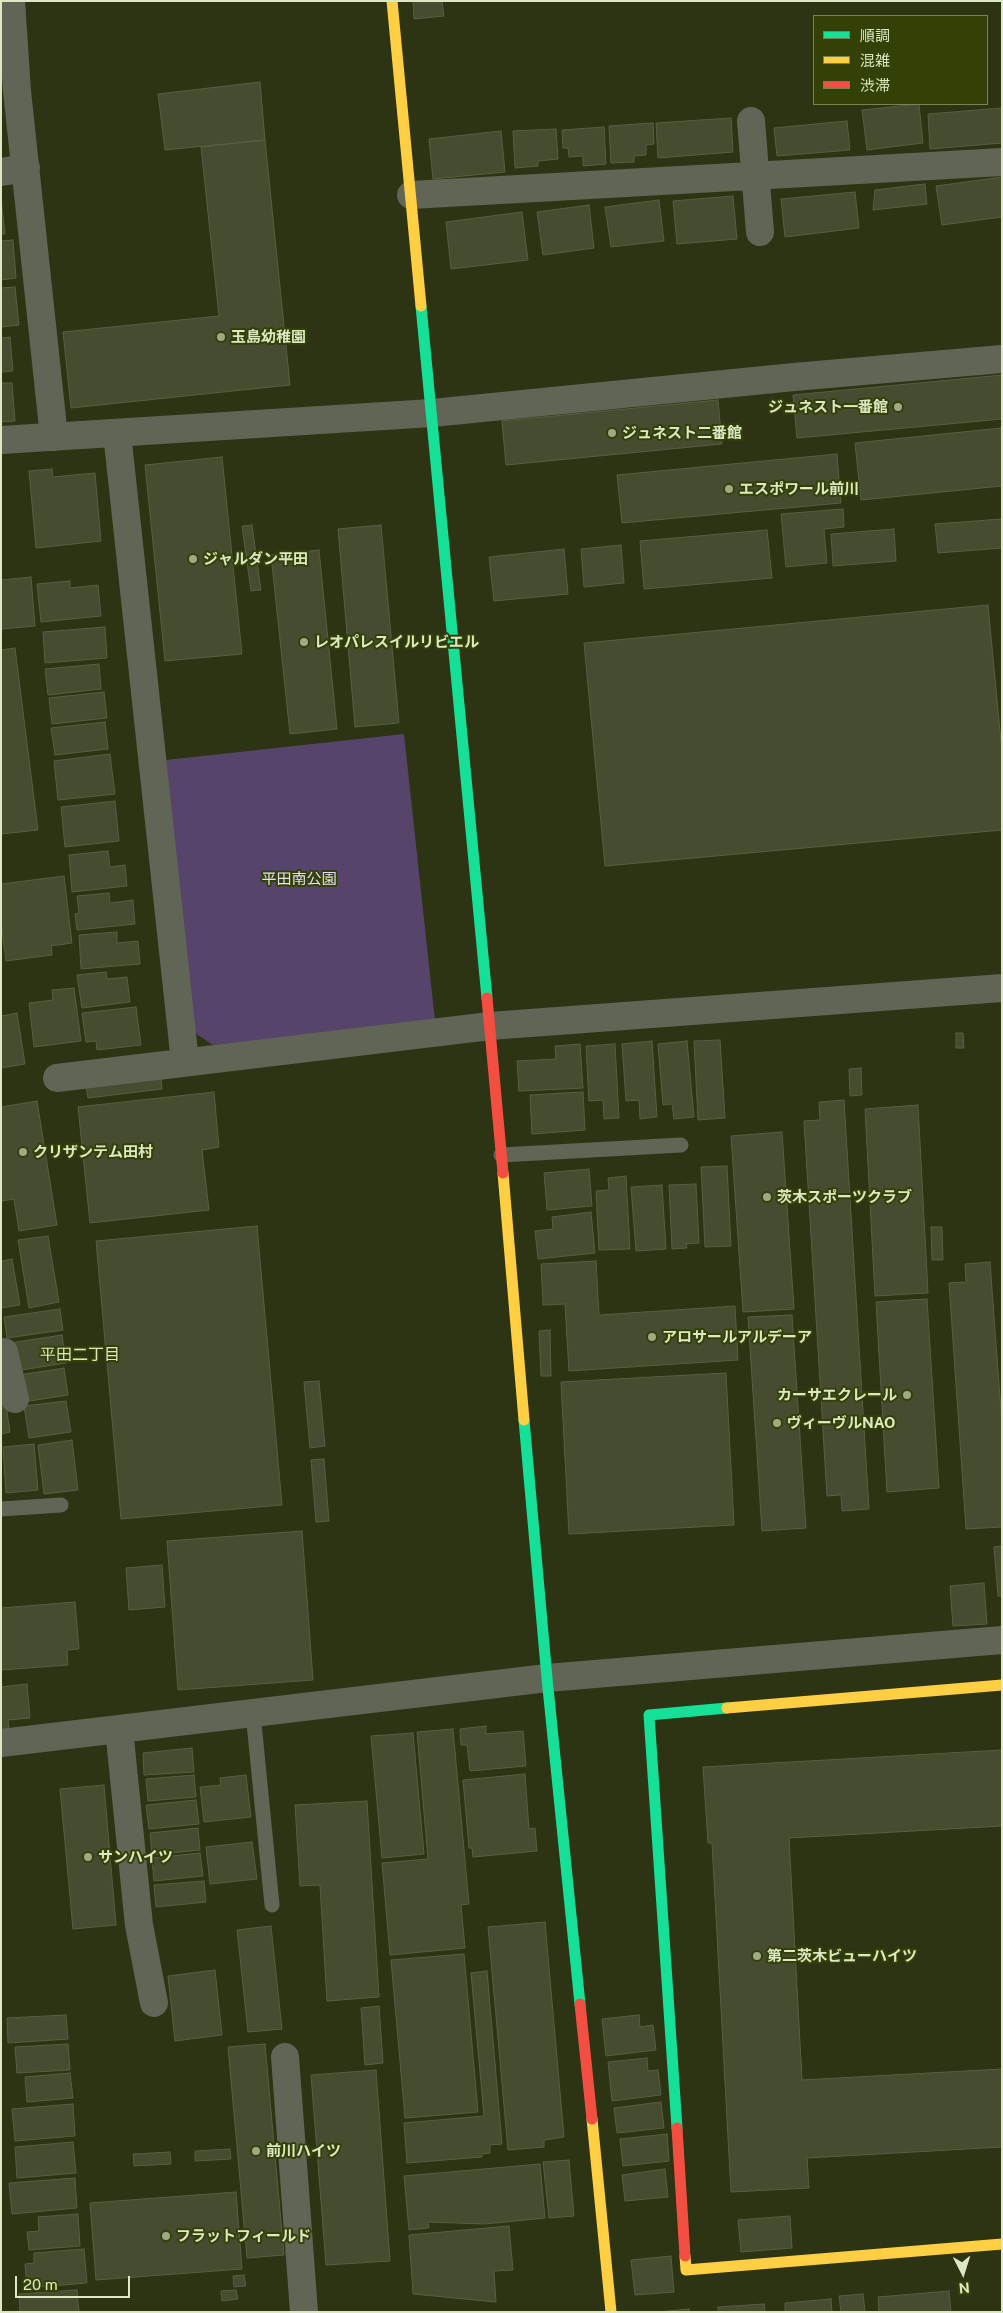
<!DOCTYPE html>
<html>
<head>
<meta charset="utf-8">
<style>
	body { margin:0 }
	#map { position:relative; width:1003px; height:2313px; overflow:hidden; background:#2c3414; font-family:"Public Sans","Noto Sans JP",sans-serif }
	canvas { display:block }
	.frame { position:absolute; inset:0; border:2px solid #dbe8c3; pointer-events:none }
	.legend { position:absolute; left:813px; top:15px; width:175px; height:90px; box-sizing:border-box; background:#334107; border:1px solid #768452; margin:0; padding:6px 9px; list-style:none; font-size:15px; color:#dbe8c3 }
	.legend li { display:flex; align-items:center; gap:10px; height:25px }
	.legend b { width:25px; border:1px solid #768452 }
	.north { position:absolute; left:938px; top:2248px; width:50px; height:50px; -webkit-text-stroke:4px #334107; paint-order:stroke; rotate:175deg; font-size:14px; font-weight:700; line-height:20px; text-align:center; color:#dbe8c3 }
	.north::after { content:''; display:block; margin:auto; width:18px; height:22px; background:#dbe8c3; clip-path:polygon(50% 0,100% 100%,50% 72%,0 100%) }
	.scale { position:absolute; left:15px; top:2276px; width:115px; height:22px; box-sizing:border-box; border:2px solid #dbe8c3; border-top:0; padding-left:6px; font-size:15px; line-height:18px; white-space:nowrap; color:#dbe8c3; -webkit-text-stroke:4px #334107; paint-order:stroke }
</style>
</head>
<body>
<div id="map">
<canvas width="1003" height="2313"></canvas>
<div class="frame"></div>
<ul class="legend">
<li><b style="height:6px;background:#16e098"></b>順調</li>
<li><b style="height:6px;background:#ffcf43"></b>混雑</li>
<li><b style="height:6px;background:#f24e42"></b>渋滞</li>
</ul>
<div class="north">N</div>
<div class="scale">20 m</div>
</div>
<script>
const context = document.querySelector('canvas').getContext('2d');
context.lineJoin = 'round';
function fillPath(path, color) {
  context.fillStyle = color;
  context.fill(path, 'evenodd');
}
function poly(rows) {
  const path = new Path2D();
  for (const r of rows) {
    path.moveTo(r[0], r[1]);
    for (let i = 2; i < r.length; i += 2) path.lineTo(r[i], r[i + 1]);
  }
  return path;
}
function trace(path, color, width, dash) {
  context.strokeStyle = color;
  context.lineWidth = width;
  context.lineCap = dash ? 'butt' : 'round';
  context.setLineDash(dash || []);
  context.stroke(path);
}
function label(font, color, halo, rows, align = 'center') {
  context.font = font + ' "Public Sans","Noto Sans JP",sans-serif';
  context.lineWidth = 4;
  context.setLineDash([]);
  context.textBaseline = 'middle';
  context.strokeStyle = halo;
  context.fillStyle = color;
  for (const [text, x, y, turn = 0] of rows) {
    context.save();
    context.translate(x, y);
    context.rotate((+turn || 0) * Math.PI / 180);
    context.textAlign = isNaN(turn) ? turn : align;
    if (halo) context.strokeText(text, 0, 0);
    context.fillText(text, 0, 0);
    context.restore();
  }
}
const green = poly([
	[404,734,435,1021,213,1045,195,1033,166,760]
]);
const building = poly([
	[413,1,442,1,444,16,414,19,413,1],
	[260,82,265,140,165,150,158,94,260,82],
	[919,104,923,143,867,150,862,110,919,104],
	[1002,108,1002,143,930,149,928,114,1002,108],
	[731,118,733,152,658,158,656,123,731,118],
	[847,121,850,150,777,156,774,128,847,121],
	[653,123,654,144,646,145,646,155,634,156,634,162,611,163,609,126,653,123],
	[604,127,606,164,583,166,583,156,569,157,568,148,563,148,562,130,604,127],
	[556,129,558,159,538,161,538,166,515,168,513,131,556,129],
	[501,131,505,172,433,179,429,139,501,131],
	[265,140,290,385,71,408,63,332,219,316,201,147,265,140],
	[1002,177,1002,217,942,225,936,186,1002,177],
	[925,184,927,204,873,210,875,190,925,184],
	[855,192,859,228,785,237,781,199,855,192],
	[733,196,737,239,677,244,673,201,733,196],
	[1,199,5,234,1,234,1,199],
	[659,200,664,241,611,247,605,207,659,200],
	[589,205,594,248,543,255,537,212,589,205],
	[522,212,528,260,451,269,446,222,522,212],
	[13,240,16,278,1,280,1,241,13,240],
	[15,287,19,325,1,327,1,288,15,287],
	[10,337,13,371,1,372,1,338,10,337],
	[1002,375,1002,419,797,438,793,395,1002,375],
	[1,383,12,383,15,421,1,422,1,383],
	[718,400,722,444,506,465,502,421,718,400],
	[1001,428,1002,486,861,500,855,443,1001,428],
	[837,454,841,503,622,523,617,475,837,454],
	[222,457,242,654,165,661,145,465,222,457],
	[52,469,53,477,95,473,101,541,36,548,29,471,52,469],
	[843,509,844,527,824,529,827,563,786,567,781,514,843,509],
	[1002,519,1002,548,938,553,935,524,1002,519],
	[252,525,261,590,251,591,242,526,252,525],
	[381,525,399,723,355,727,338,529,381,525],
	[894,529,896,561,833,566,831,534,894,529],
	[767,530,772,578,644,589,640,541,767,530],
	[621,545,624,583,584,587,581,549,621,545],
	[564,549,568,594,494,601,489,557,564,549],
	[319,550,337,729,290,734,271,555,319,550],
	[31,577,35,626,1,629,1,580,31,577],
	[70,581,70,588,98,585,101,616,41,622,37,584,70,581],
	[988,605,1002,752,1002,830,605,866,584,643,988,605],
	[105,627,107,658,45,663,43,632,105,627],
	[15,648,38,830,1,834,1,650,15,648],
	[99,664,101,689,48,695,45,669,99,664],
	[104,692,107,718,52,724,49,698,104,692],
	[105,722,108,749,55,755,51,728,105,722],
	[110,754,115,794,58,800,54,761,110,754],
	[115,801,119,841,65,847,61,807,115,801],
	[108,851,110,867,125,865,127,886,72,892,69,855,108,851],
	[64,876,72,943,51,946,52,955,6,961,1,922,1,884,64,876],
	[109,893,110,903,133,900,135,924,77,930,75,914,79,913,77,896,109,893],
	[117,932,117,943,138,941,140,964,81,969,79,935,117,932],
	[106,972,107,979,127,977,130,1002,82,1008,77,975,106,972],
	[74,988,81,1041,34,1047,29,1003,53,1000,52,990,74,988],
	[136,1007,141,1045,97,1050,96,1041,86,1042,82,1013,136,1007],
	[17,1013,25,1064,1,1068,1,1016,17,1013],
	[956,1033,963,1033,964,1048,956,1048,956,1033],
	[720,1040,725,1118,698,1120,694,1041,720,1040],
	[652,1041,657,1117,640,1119,639,1100,626,1101,622,1044,652,1041],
	[687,1041,694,1117,674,1119,672,1104,663,1105,658,1044,687,1041],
	[580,1044,583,1088,519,1091,517,1061,556,1059,555,1046,580,1044],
	[615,1044,619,1118,604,1119,603,1100,589,1101,586,1046,615,1044],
	[861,1068,862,1095,850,1096,849,1069,861,1068],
	[161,1077,162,1089,88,1098,86,1087,161,1077],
	[214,1092,219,1147,202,1150,209,1210,90,1223,78,1107,214,1092],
	[583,1092,585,1130,532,1134,530,1095,583,1092],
	[844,1100,869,1509,842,1511,841,1495,827,1496,804,1121,820,1120,819,1102,844,1100],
	[37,1101,57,1225,19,1231,14,1199,2,1201,1,1197,1,1107,37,1101],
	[918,1105,928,1293,875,1296,865,1109,918,1105],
	[782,1132,794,1309,743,1312,731,1136,782,1132],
	[727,1166,731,1246,705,1247,701,1167,727,1166],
	[589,1169,592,1206,547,1210,544,1173,589,1169],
	[626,1176,630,1249,599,1250,596,1191,609,1190,608,1178,626,1176],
	[696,1184,699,1243,686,1244,687,1248,672,1249,669,1185,696,1184],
	[662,1185,666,1249,636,1251,631,1187,662,1185],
	[591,1212,595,1253,538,1259,535,1231,553,1229,552,1217,591,1212],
	[257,1226,282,1505,121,1519,96,1241,257,1226],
	[931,1227,942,1227,943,1260,932,1260,931,1227],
	[48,1236,59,1302,29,1308,18,1240,48,1236],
	[12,1259,20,1305,1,1308,1,1261,12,1259],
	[596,1261,599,1315,735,1306,738,1360,569,1371,565,1304,543,1305,541,1264,596,1261],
	[990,1262,1002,1425,1002,1527,966,1529,949,1283,966,1282,965,1264,990,1262],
	[927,1299,939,1488,887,1492,876,1302,927,1299],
	[60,1309,63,1330,7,1338,4,1317,60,1309],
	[792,1315,806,1528,762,1531,748,1317,792,1315],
	[550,1330,551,1376,541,1376,539,1331,550,1330],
	[62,1335,66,1363,15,1371,10,1343,62,1335],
	[64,1368,68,1395,23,1402,19,1375,64,1368],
	[726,1373,734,1525,569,1534,561,1382,726,1373],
	[319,1381,325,1446,310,1448,304,1382,319,1381],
	[1,1398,5,1398,10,1432,1,1434,1,1398],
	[66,1401,71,1432,29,1438,24,1406,66,1401],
	[72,1440,78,1490,44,1494,38,1445,72,1440],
	[34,1444,38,1490,6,1493,3,1447,34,1444],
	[324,1459,329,1521,316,1522,311,1460,324,1459],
	[302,1531,313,1680,178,1690,167,1541,302,1531],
	[1002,1546,1002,1596,998,1596,994,1547,1002,1546],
	[162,1565,165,1607,129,1610,126,1568,162,1565],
	[984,1583,987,1624,953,1626,950,1586,984,1583],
	[75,1602,79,1649,67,1650,68,1665,1,1670,1,1608,75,1602],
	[27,1684,30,1718,8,1720,9,1729,1,1729,1,1687,27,1684],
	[486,1726,486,1734,523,1731,526,1766,470,1771,467,1745,461,1745,460,1729,486,1726],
	[453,1729,469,1904,461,1905,465,1948,390,1955,382,1863,428,1859,417,1732,453,1729],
	[413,1733,424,1854,382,1858,371,1736,413,1733],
	[192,1748,194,1772,144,1775,143,1753,192,1748],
	[1002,1750,1002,1826,789,1838,802,2080,1002,2069,1002,2147,807,2158,809,2188,731,2192,712,1843,708,1843,703,1767,1002,1750],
	[525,1774,529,1829,535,1828,537,1851,473,1857,472,1848,469,1848,463,1780,525,1774],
	[194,1775,196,1797,148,1801,146,1779,194,1775],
	[246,1775,251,1817,204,1822,200,1787,221,1785,220,1778,246,1775],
	[104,1785,116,1925,73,1929,60,1789,104,1785],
	[196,1800,199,1824,149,1829,146,1805,196,1800],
	[367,1801,379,1997,327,2001,320,1885,300,1886,295,1805,367,1801],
	[198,1828,200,1850,152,1855,150,1833,198,1828],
	[252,1842,257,1879,210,1884,206,1847,252,1842],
	[200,1853,203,1876,154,1881,152,1858,200,1853],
	[204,1881,206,1902,156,1907,154,1885,204,1881],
	[545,1922,564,2137,544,2140,544,2147,508,2150,488,1927,545,1922],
	[271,1926,282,2029,248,2032,237,1930,271,1926],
	[464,1954,478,2112,405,2118,391,1960,464,1954],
	[215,1970,222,2035,175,2041,168,1976,215,1970],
	[487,1971,502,2144,490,2145,490,2153,482,2154,482,2157,407,2163,404,2123,484,2116,471,1973,487,1971],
	[379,2006,383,2063,365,2065,361,2008,379,2006],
	[66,2015,68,2039,8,2043,7,2018,66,2015],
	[639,2015,640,2027,653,2025,656,2050,606,2056,602,2019,639,2015],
	[68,2044,70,2070,17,2073,15,2047,68,2044],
	[265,2044,284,2255,247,2258,228,2047,265,2044],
	[647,2058,648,2071,658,2070,661,2095,612,2101,608,2062,647,2058],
	[376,2070,390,2261,326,2265,311,2075,376,2070],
	[70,2073,73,2098,27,2102,25,2077,70,2073],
	[661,2102,664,2128,617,2133,614,2108,661,2102],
	[73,2104,75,2136,15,2141,12,2109,73,2104],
	[667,2134,669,2161,623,2166,620,2139,667,2134],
	[73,2142,76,2173,17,2178,15,2147,73,2142],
	[230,2149,231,2159,195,2161,195,2151,230,2149],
	[170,2152,171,2164,134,2166,133,2154,170,2152],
	[569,2160,574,2216,549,2218,543,2162,569,2160],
	[540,2164,545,2218,485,2224,428,2222,429,2228,409,2230,404,2176,540,2164],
	[665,2169,668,2197,625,2201,622,2175,665,2169],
	[75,2178,77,2208,12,2214,9,2183,75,2178],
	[236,2192,242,2269,96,2280,90,2203,236,2192],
	[78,2214,80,2246,29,2250,27,2232,39,2231,38,2217,78,2214],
	[790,2216,792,2248,741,2252,738,2220,790,2216],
	[509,2226,513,2270,494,2271,496,2302,413,2294,409,2235,509,2226],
	[84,2249,87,2283,27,2288,25,2264,34,2263,34,2253,84,2249],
	[671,2256,674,2292,635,2295,631,2260,671,2256],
	[244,2275,246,2286,234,2287,233,2276,244,2275],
	[77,2290,79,2312,20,2312,19,2294,77,2290],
	[236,2290,238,2299,222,2301,221,2291,236,2290],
	[949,2291,951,2312,879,2312,878,2297,949,2291],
	[863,2294,865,2312,841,2312,839,2296,863,2294],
	[831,2299,832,2312,785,2312,785,2303,831,2299],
	[764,2304,765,2312,718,2312,718,2307,764,2304],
	[689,2309,690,2312,658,2312,689,2309]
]);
const lane = poly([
	[501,1155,681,1145],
	[1,1509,61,1505],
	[253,1713,272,1905]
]);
const street = poly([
	[11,1,17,91,54,437],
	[751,121,760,232],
	[1,172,26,168],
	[411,195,1002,162],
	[117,433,185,1062],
	[1,440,432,413,794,377,1002,359],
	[57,1078,490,1026,1002,988],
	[4,1352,15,1399],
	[119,1729,139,1925,154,2003],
	[1,1743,547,1678,1002,1640],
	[285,2057,304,2312]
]);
const fast = poly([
	[421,306,487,998],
	[524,1420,547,1678,580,2004],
	[677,2128,649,1715,727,1708]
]);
const slow = poly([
	[392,1,421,306],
	[503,1173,524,1420],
	[727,1708,1002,1685],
	[592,2119,611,2312],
	[685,2256,686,2270,1002,2244]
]);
const jam = poly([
	[487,998,503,1173],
	[580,2004,592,2119],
	[677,2128,685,2256]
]);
const markers = [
	[221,337,5,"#9ea986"],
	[898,407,5,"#9ea986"],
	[612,433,5,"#9ea986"],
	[729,489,5,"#9ea986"],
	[193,559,5,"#9ea986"],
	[304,642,5,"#9ea986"],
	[23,1152,5,"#9ea986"],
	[767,1197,5,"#9ea986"],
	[652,1337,5,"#9ea986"],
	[907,1395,5,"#9ea986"],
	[777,1423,5,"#9ea986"],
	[88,1857,5,"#9ea986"],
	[757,1956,5,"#9ea986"],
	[256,2151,5,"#9ea986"],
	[166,2236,5,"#9ea986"]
];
const poiNames = [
	["玉島幼稚園",231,337],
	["ジュネスト一番館",888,407,"right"],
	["ジュネスト二番館",622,433],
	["エスポワール前川",739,489],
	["ジャルダン平田",203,559],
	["レオパレスイルリビエル",314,642],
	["クリザンテム田村",33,1152],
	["茨木スポーツクラブ",777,1197],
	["アロサールアルデーア",662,1337],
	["カーサエクレール",897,1395,"right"],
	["ヴィーヴルNAO",787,1423],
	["サンハイツ",98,1857],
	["第二茨木ビューハイツ",767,1956],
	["前川ハイツ",266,2151],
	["フラットフィールド",176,2236]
];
const parkNames = [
	["平田南公園",299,879]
];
const neighbourhoodNames = [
	["平田二丁目",80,1355]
];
fillPath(green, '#56446b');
fillPath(building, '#454c30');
trace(building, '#575f43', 1);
trace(lane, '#606555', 15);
trace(street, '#606555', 28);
trace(fast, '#16e098', 11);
trace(slow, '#ffcf43', 11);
trace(jam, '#f24e42', 11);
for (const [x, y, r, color] of markers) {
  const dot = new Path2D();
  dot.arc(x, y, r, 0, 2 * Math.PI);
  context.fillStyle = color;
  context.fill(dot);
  trace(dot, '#334107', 2);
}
label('bold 15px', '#dbe8c3', '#334107', poiNames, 'left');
label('15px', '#e6def5', '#334107', parkNames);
label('16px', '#dbe8c3', '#334107', neighbourhoodNames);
</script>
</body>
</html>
